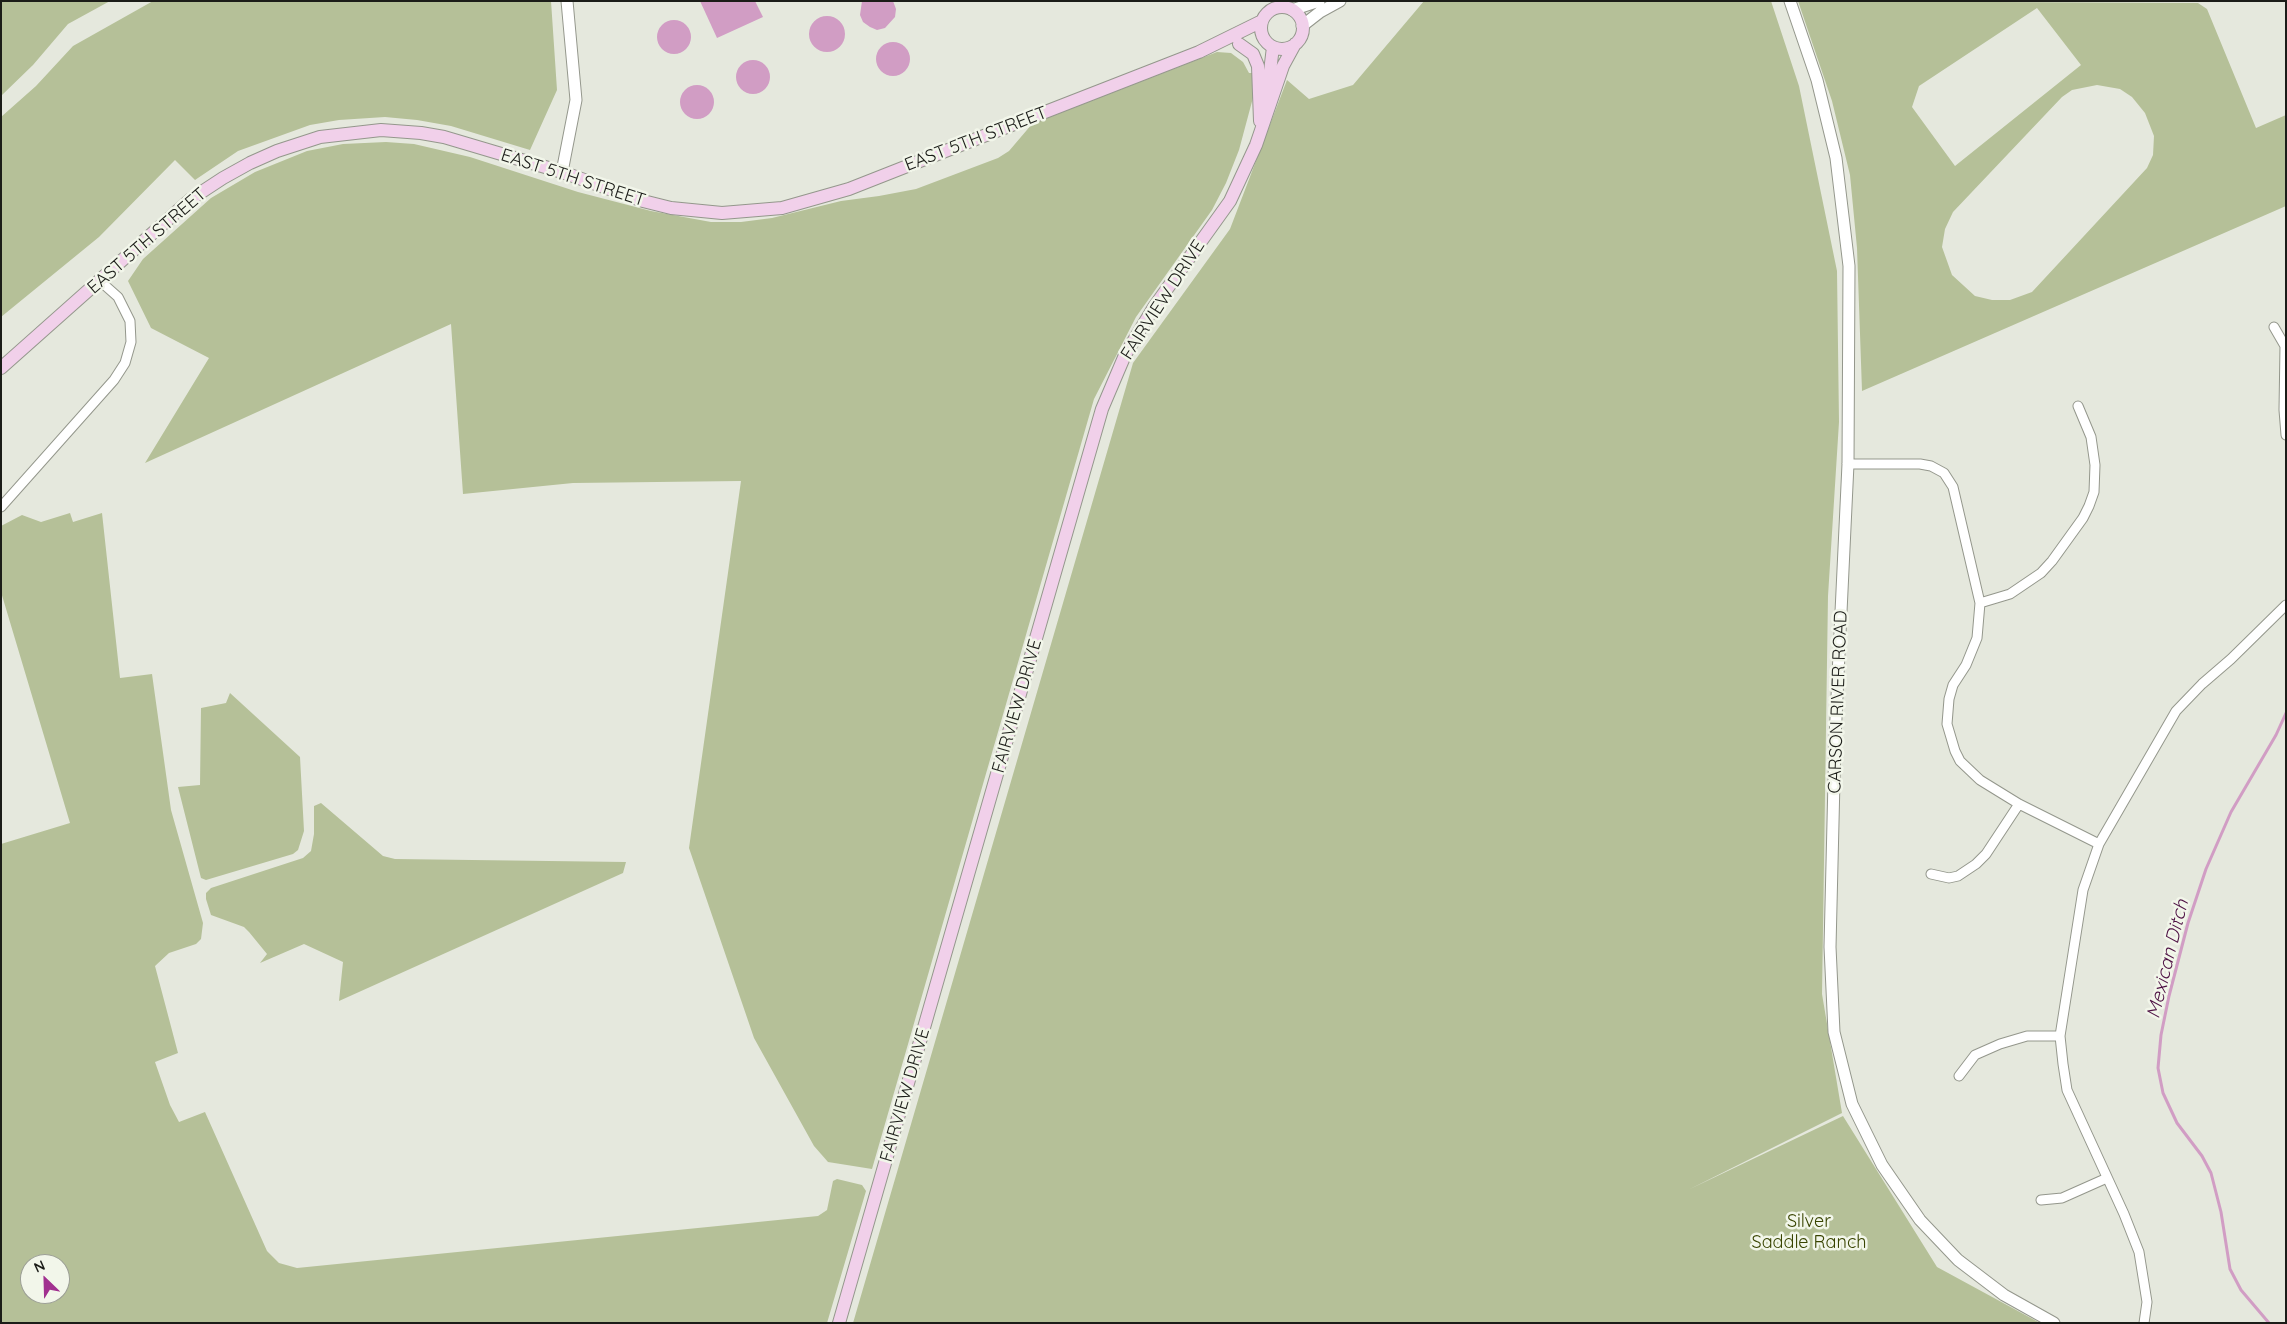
<!DOCTYPE html>
<html>
<head>
<meta charset="utf-8">
<style>
	body { margin:0 }
	#map { position:relative; width:2287px; height:1324px; overflow:hidden; background:#e5e8dd; font-family:Quicksand,sans-serif }
	canvas { display:block }
	.frame { position:absolute; inset:0; border:2px solid #1b1c18; pointer-events:none }
	.north { position:absolute; left:20px; top:1254px; width:50px; height:50px; box-sizing:border-box; background:#f2f6ea; border:1px solid #9c9f96; border-radius:50%; rotate:336deg; font-size:14px; font-weight:700; line-height:20px; text-align:center; color:#1b1c18 }
	.north::after { content:''; display:block; margin:auto; width:18px; height:22px; background:#a1318f; clip-path:polygon(50% 0,100% 100%,50% 72%,0 100%) }
</style>
</head>
<body>
<div id="map">
<canvas width="2287" height="1324"></canvas>
<div class="frame"></div>
<div class="north">N</div>
</div>
<script>
const context = document.querySelector('canvas').getContext('2d');
context.lineJoin = 'round';
function fillPath(path, color) {
  context.fillStyle = color;
  context.fill(path, 'evenodd');
}
function poly(rows) {
  const path = new Path2D();
  for (const r of rows) {
    if (r.length === 3) {
      path.moveTo(r[0] + r[2], r[1]);
      path.arc(r[0], r[1], r[2], 0, 2 * Math.PI);
      continue;
    }
    path.moveTo(r[0], r[1]);
    for (let i = 2; i < r.length; i += 2) path.lineTo(r[i], r[i + 1]);
  }
  return path;
}
function trace(path, color, width, dash) {
  context.strokeStyle = color;
  context.lineWidth = width;
  context.lineCap = dash ? 'butt' : 'round';
  context.setLineDash(dash || []);
  context.stroke(path);
}
function label(font, color, halo, rows, align = 'center') {
  context.font = font + ' Quicksand,sans-serif';
  context.lineWidth = 5;
  context.setLineDash([]);
  context.textBaseline = 'middle';
  context.strokeStyle = halo;
  context.fillStyle = color;
  for (const [text, x, y, turn = 0] of rows) {
    context.save();
    context.translate(x, y);
    context.rotate((+turn || 0) * Math.PI / 180);
    context.textAlign = isNaN(turn) ? turn : align;
    if (halo) context.strokeText(text, 0, 0);
    context.fillText(text, 0, 0);
    context.restore();
  }
}
const green = poly([
	[1,1,110,1,68,24,33,65,1,96],
	[153,1,551,1,557,90,530,150,451,126,417,120,385,117,339,120,310,125,238,151,195,180,175,160,99,237,1,317,1,117,36,86,73,46],
	[1424,1,1771,1,1799,86,1837,271,1839,422,1828,596,1822,994,1842,1113,1690,1189,1843,1116,1937,1267,2040,1323,853,1323,1133,363,1230,229,1287,80,1309,99,1353,85],
	[1798,1,2198,3,2207,9,2256,128,2286,115,2286,206,1862,391,1857,248,1850,175,1832,101],
	[2037,8,2081,65,1955,166,1912,107,1919,86],
	[2097,85,2120,89,2132,97,2145,113,2154,136,2153,155,2147,168,2032,292,2010,300,1992,300,1975,296,1952,275,1942,247,1945,229,1953,212,2062,97,2072,90],
	[1217,52,1231,53,1243,62,1249,73,1255,73,1254,94,1239,150,1226,183,1212,210,1136,317,1094,399,872,1169,828,1162,814,1146,754,1038,689,848,741,481,573,483,463,494,451,324,145,463,209,358,151,328,128,281,143,259,211,198,255,172,307,151,343,144,386,142,414,144,470,157,578,192,651,211,711,222,741,222,772,218,841,201,879,196,916,189,998,158,1009,151,1032,124],
	[70,513,73,522,102,513,120,678,152,674,171,810,203,923,201,939,196,944,169,953,155,966,178,1053,155,1062,170,1105,179,1122,205,1112,267,1251,279,1263,297,1268,818,1216,827,1210,833,1181,837,1179,862,1185,866,1191,827,1323,1,1323,1,844,70,823,1,592,1,526,22,515,41,522],
	[30,1264,60,1264,60,1294,30,1294],
	[230,693,300,757,304,831,298,850,293,854,206,880,201,878,178,787,200,785,201,708,226,703],
	[321,803,383,856,395,859,626,862,623,873,339,1001,343,962,304,944,260,963,267,954,249,932,244,927,211,915,206,899,206,893,211,888,303,858,311,851,314,834,314,806]
]);
const water = poly([
	[700,1,755,1,763,17,717,38],
	[862,1,893,1,896,9,895,17,885,28,877,30,870,27,863,22,860,15],
	[827,34,18],
	[674,37,17],
	[893,59,17],
	[753,77,17],
	[697,102,17]
]);
const stream = poly([
	[2269,1323,2241,1290,2230,1269,2221,1212,2211,1173,2202,1156,2177,1123,2163,1093,2158,1068,2161,1035,2169,996,2188,923,2206,869,2231,812,2276,735,2286,713]
]);
const minor = poly([
	[2274,327,2285,346,2284,410,2286,435],
	[1848,464,1920,464,1931,466,1944,473,1953,487,1980,603,1977,638,1966,665,1953,685,1949,699,1947,724,1955,751,1960,761,1980,780,2019,804,2099,844],
	[1,507,114,380,125,363,131,342,130,321,118,297,100,281],
	[1980,603,2010,594,2041,573,2052,561,2083,518,2089,506,2094,492,2095,465,2091,437,2078,406],
	[1931,874,1949,878,1958,876,1976,864,1986,854,2019,804],
	[1959,1076,1975,1055,2000,1044,2027,1036,2060,1036],
	[2041,1200,2062,1198,2107,1178],
	[2144,1323,2147,1302,2139,1252,2124,1214,2067,1090,2063,1064,2060,1036,2083,890,2099,844,2176,711,2202,684,2231,659,2286,605]
]);
const tertiary = poly([
	[1790,1,1817,80,1836,158,1849,266,1848,464,1835,739,1830,947,1834,1032,1852,1104,1882,1165,1920,1220,1958,1260,2004,1295,2054,1323],
	[1292,10,1319,1],
	[1302,26,1320,12,1340,1],
	[562,172,576,100,567,1]
]);
const secondary = poly([
	[1282,28,21],
	[1239,44,1253,54,1258,66,1260,121],
	[1267,96,1273,47],
	[1,368,191,199,223,178,250,163,277,151,320,137,381,130,421,133,444,137,562,172,643,201,671,208,722,213,782,208,849,189,976,139,1199,52,1262,21],
	[839,1323,1102,409,1125,355,1154,307,1230,201,1256,145,1283,66,1295,44]
]);
const streetNames = [
	["EAST 5TH STREET",976,139,-21],
	["EAST 5TH STREET",573,178,18],
	["EAST 5TH STREET",147,241,-41],
	["FAIRVIEW DRIVE",1163,300,-57],
	["CARSON RIVER ROAD",1838,702,-88],
	["FAIRVIEW DRIVE",1017,706,-74],
	["FAIRVIEW DRIVE",905,1095,-74]
];
const parkNames = [
	["Silver",1809,1222],
	["Saddle Ranch",1809,1243]
];
const waterNames = [
	["Mexican Ditch",2168,959,-76]
];
fillPath(green, '#b5c098');
fillPath(water, '#d19dc4');
trace(stream, '#d19dc4', 3);
trace(minor, '#94978c', 11);
trace(tertiary, '#94978c', 13);
trace(secondary, '#94978c', 14);
trace(minor, '#fff', 9);
trace(tertiary, '#fff', 11);
trace(secondary, '#f1d0ea', 12);
label('18px', '#1b1c18', '#f2f6ea', streetNames);
label('18px', '#384400', '#f2f6ea', parkNames);
label('italic 19px', '#4d1043', '#f2f6ea', waterNames);
</script>
</body>
</html>
